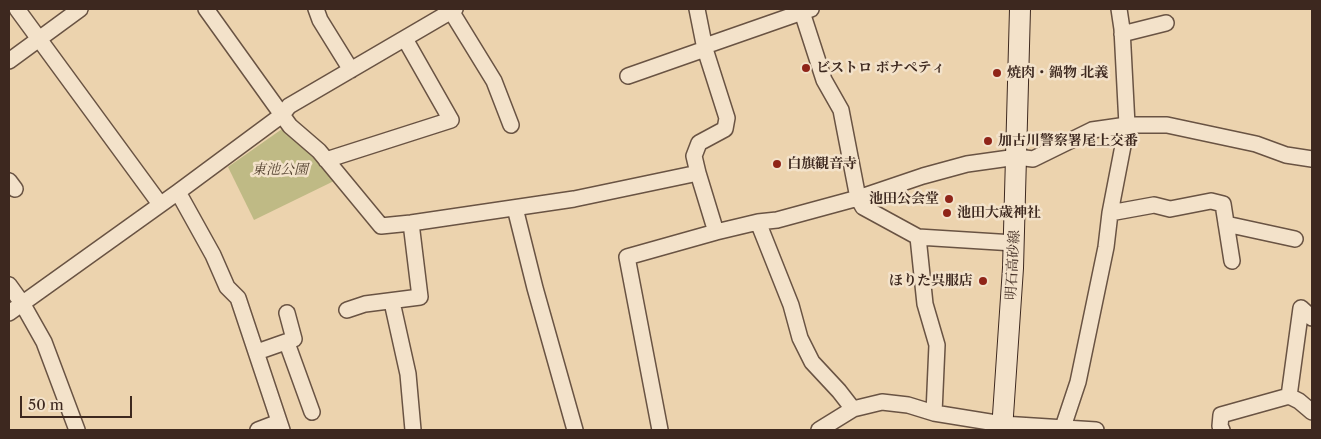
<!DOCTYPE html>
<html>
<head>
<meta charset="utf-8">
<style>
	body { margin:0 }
	#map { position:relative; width:1321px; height:439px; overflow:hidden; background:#ecd3ae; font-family:"Libre Caslon Text",serif }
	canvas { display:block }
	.frame { position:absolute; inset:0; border:10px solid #3d281f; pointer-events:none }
	.scale { position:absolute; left:20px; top:396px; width:112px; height:22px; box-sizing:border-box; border:2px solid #3d281f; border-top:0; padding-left:6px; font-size:15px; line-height:18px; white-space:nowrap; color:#3d281f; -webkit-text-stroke:4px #f3e2ca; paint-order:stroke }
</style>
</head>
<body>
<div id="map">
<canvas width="1321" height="439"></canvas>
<div class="frame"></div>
<div class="scale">50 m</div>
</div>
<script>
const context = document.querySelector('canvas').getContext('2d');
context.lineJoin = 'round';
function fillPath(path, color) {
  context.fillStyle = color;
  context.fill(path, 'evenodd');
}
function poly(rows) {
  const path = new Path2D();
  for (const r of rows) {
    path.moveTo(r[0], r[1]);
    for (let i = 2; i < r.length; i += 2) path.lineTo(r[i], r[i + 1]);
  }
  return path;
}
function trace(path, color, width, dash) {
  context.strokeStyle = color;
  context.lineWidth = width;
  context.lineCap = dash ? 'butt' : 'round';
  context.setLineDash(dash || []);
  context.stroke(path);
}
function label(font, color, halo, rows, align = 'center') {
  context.font = font + ' "Libre Caslon Text","Noto Serif JP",serif';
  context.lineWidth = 5;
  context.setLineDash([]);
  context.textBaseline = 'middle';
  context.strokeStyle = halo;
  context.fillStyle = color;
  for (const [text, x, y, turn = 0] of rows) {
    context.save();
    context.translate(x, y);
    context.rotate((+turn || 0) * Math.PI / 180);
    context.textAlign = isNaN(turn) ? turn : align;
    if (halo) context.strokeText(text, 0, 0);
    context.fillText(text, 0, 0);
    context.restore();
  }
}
const green = poly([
	[282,129,302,145,334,181,254,220,228,167]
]);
const street = poly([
	[17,9,160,204],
	[206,9,290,126,319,151,381,226,411,223,574,199,698,173,716,232,758,222,777,220,858,198,923,176,967,164,1017,157,1033,159,1092,130,1127,125,1167,125,1256,144,1286,155,1312,159],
	[316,9,320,20,351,70],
	[697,9,705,49,727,118,725,129,699,143,694,156,698,173],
	[801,9,824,80,841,110,858,198,863,207,918,237,1014,243],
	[451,11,494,81,511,125],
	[1122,34,1166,23],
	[705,46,811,9],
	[9,61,80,9],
	[628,76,705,49],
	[326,160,451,120,405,39],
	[9,181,15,189],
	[178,192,213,255,227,287,238,298,282,430],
	[515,208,535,288,575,430],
	[1110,213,1154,205,1170,209,1211,201,1223,204,1232,261],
	[758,222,791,305,800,338,812,362,839,391,853,409],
	[1226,224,1295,239],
	[918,237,925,304,937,345,934,413],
	[9,285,22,303,44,342,77,430],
	[392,302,408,374,413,430],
	[347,310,365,304,420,297,411,223],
	[9,313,178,192,282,115,289,106,455,9],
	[1312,318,1301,308,1289,396,1299,401,1312,412],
	[287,343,312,412],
	[257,352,294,339,287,313],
	[258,430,279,422],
	[660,430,627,257,716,232],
	[819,430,853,409,882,402,908,405,934,413,1002,424,1096,430],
	[1062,430,1078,382,1106,247,1110,213,1127,125,1122,29,1119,9],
	[1222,430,1220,426,1221,415,1289,396]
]);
const secondary = poly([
	[1002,430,1013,268,1020,9]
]);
const markers = [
	[806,68,5,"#8f2418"],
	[997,73,5,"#8f2418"],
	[988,141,5,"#8f2418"],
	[777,164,5,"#8f2418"],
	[949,199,5,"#8f2418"],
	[947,213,5,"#8f2418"],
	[983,281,5,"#8f2418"]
];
const poiNames = [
	["ビストロ ボナペティ",816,68],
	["焼肉・鍋物 北義",1007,73],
	["加古川警察署尾上交番",998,141],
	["白旗観音寺",787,164],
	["池田公会堂",939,199,"right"],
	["池田大歳神社",957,213],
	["ほりた呉服店",973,281,"right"]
];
const parkNames = [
	["東池公園",280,170]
];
const streetNames = [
	["明石高砂線",1013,265,-87]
];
fillPath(green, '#bfba85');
trace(street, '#695343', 18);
trace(secondary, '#3d281f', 22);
trace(street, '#f3e2ca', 15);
trace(secondary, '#f3e2ca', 20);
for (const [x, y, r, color] of markers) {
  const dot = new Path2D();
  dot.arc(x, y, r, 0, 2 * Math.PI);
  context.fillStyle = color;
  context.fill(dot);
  trace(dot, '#f3e2ca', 2);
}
label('bold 14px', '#3d281f', '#f3e2ca', poiNames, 'left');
label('italic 14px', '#574533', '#f3e2ca', parkNames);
label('14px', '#3d281f', '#f3e2ca', streetNames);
</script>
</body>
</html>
